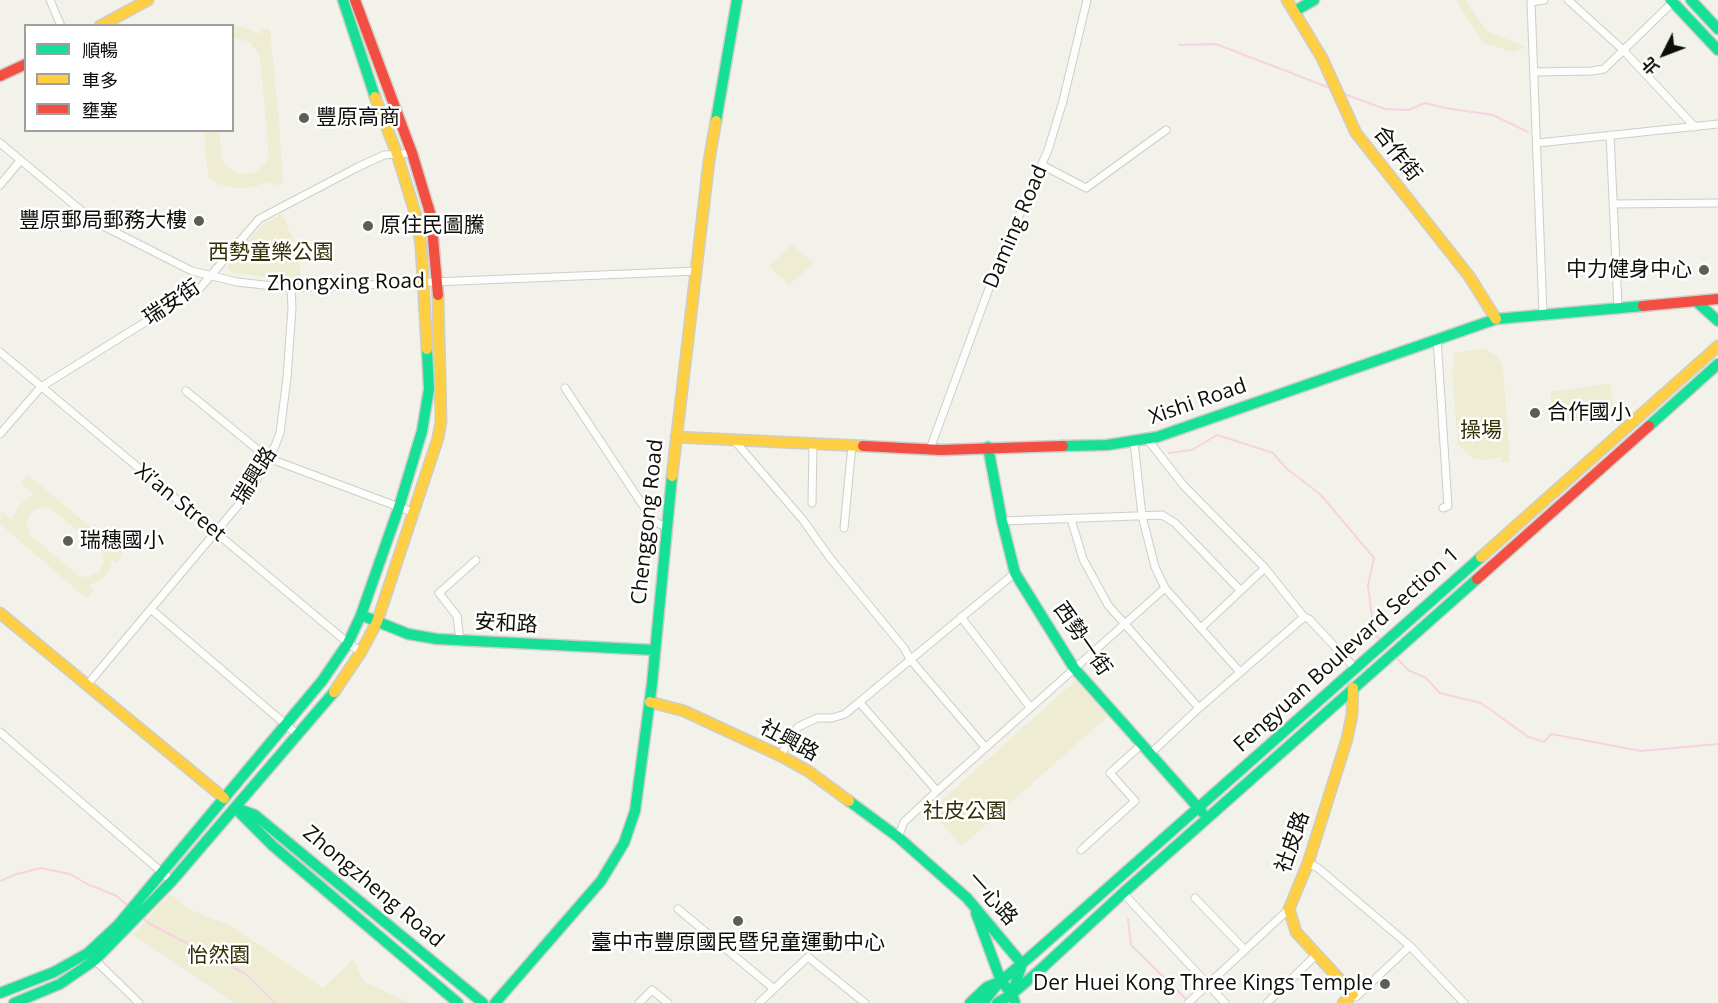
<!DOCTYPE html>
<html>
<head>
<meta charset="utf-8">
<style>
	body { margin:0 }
	#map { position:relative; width:1718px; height:1003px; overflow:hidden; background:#f2f2ea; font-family:"Open Sans","Noto Sans TC",sans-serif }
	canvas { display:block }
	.legend { position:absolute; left:24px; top:24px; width:210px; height:108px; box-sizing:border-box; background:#fff; border:2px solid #9f9f9d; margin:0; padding:8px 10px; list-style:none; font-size:18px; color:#0e0e09 }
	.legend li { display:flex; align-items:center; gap:12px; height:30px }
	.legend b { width:30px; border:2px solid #9f9f9d }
	.north { position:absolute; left:1634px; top:24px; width:60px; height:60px; -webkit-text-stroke:4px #fff; paint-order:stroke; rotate:228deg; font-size:16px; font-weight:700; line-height:24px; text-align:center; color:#0e0e09 }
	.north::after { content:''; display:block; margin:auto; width:21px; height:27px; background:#0e0e09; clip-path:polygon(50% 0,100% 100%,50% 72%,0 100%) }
</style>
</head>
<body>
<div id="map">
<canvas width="1718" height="1003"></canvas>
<ul class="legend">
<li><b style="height:8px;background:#16e098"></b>順暢</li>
<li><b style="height:8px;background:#ffcf43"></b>車多</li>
<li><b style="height:8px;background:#f24e42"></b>壅塞</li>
</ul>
<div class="north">北</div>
</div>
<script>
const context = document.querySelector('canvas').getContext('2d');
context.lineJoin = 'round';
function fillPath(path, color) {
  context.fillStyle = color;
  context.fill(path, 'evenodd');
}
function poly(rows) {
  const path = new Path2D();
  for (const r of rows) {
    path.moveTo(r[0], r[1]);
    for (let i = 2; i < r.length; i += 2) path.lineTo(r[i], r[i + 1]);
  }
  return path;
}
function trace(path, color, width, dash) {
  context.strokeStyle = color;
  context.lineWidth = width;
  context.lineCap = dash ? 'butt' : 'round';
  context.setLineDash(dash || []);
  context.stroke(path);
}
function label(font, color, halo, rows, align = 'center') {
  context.font = font + ' "Open Sans","Noto Sans TC",sans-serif';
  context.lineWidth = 5;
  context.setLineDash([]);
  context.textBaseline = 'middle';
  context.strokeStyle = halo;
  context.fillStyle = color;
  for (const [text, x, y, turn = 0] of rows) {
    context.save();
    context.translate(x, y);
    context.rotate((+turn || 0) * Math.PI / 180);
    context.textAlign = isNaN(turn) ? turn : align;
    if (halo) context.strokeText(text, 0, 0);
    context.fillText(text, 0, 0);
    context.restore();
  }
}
const green = poly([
	[1456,0,1466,0,1487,31,1527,47,1513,52,1483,43],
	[233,26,244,27,259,34,261,29,270,29,279,120,283,184,272,185,267,182,250,188,237,188,217,184,208,176,204,131,219,131,223,162,234,172,243,174,253,173,264,165,269,156,260,58,256,49,249,42,233,38],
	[282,213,298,253,301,280,282,279,232,273,228,269,228,265,261,226],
	[792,245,814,263,789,285,768,266],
	[1484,349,1497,355,1503,368,1510,461,1502,463,1501,457,1482,460,1472,458,1458,445,1452,373,1454,364,1454,353],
	[1610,383,1614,413,1555,422,1550,392],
	[28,475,123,554,116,563,112,560,110,570,104,578,90,585,94,589,87,599,0,524,1,511,12,520,19,505,34,494,21,483],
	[46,507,50,508,102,551,104,562,98,573,87,577,79,576,29,534,27,522,29,515,35,509],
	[1076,680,1108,716,962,846,930,811],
	[170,894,191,910,231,926,323,988,353,960,365,982,410,1003,234,1003,133,935]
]);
const stream = poly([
	[1179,45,1216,44,1330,88],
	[1344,94,1385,109,1408,110,1425,103,1445,108,1493,115,1528,132],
	[1169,453,1192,450,1217,435,1273,453,1287,469,1320,494,1374,558,1368,585,1374,633,1381,641],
	[1395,656,1408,670,1426,678,1440,693,1481,703,1527,736,1544,742,1551,734,1641,751,1718,744],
	[0,881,17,874,41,868,70,874,87,884,117,896,129,907],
	[143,918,150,924,246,974,275,1003],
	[1128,919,1131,945,1188,1001]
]);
const street = poly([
	[50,0,61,26],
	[1568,0,1622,49,1695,127],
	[1535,72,1592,71,1604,69,1675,0],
	[1610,135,1618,307],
	[0,143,95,222,192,271,237,282,291,288,697,271],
	[1538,143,1718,124],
	[1042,165,1086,188,1166,130],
	[0,185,20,161],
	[1613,204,1718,203],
	[1543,314,1531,2,1544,0],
	[1437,338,1448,506,1443,508],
	[0,352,348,643,361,652],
	[565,388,642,504,657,523,667,527],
	[186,391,268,458,415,513],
	[0,434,41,387,200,288,259,219,358,167,384,155,412,153],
	[734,440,803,520,830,558,904,648,910,659,985,747],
	[1148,440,1184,486,1265,568,1304,617,1309,619,1355,668],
	[1134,442,1142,516,1155,567,1165,588,1240,672],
	[930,449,998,264,1048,150,1063,101,1087,0],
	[812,503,813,444],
	[1071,519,1083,559,1108,605,1199,708],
	[1002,521,1162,515,1175,523,1240,590],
	[844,528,852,445],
	[152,610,298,735],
	[961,617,1030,707],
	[1201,628,1265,568],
	[460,641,457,616,439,593,476,560],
	[87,685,251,490,275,446,280,433,287,378,292,308,291,288],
	[860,703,937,791],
	[0,732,172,881],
	[1150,754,1199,708,1304,617],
	[781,756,788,741,798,727,817,718,832,718,845,714,1015,573],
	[898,837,904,822,937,791,1165,588],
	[1081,850,1135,801,1110,773,1141,745],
	[1308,863,1318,868,1410,946,1464,1003],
	[1123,893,1225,1003],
	[1195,898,1245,950],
	[678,909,774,989],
	[94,959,139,1003],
	[1356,997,1410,946],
	[639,1003,652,990,668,1003],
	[759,1003,808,957,865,1003],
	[1188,1003,1289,909],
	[1267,1003,1316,955]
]);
const fast = poly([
	[343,0,375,97],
	[1671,0,1718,50],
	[1691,0,1718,29],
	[1295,11,1314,0],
	[716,121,737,0],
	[1697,302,1718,321],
	[1649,426,1718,364],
	[1063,446,1107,445,1157,437,1496,319,1643,306],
	[988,447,1002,521,1015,573,1074,668,1202,812],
	[361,615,408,634,437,639,654,650],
	[849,801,898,837,967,898,1022,964,1012,994],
	[236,808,255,815,483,1003],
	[237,810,273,846,458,1003],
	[976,913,1001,981,1012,994,1015,1003],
	[0,993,54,972,88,953,118,925,322,681,348,643,361,615,399,507,422,431,429,389,427,349],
	[14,1003,60,984,95,960,172,881,334,692],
	[495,1003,601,881,624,843,635,811,652,684,672,476],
	[970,1003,987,987,1001,981,1032,955,1481,557],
	[983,1003,1000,981],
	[997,1003,1012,994,1041,969,1123,893,1477,579]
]);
const slow = poly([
	[1287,0,1322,58,1356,133,1469,276,1496,319],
	[100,26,148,0],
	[375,97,397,154,417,219,421,246,427,349],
	[676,437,863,446],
	[672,476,709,161,716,121],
	[1481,557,1718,346],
	[0,613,224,798],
	[334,692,361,652,377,622,438,438,441,421,438,295],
	[650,702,684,711,781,756,808,771,849,801],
	[1343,1003,1353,994,1296,932,1289,909,1308,863,1347,739,1352,715,1353,688]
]);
const jam = poly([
	[355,0,412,153,431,216,438,295],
	[0,76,26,64],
	[1643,306,1718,299],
	[863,446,941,450,1063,446],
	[1477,579,1649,426]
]);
const markers = [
	[304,118,6,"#5e5e58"],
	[199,221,6,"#5e5e58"],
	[368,226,6,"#5e5e58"],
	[1704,270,6,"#5e5e58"],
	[1535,413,6,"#5e5e58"],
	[68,541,6,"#5e5e58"],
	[738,921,6,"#5e5e58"],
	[1385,984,6,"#5e5e58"]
];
const poiNames = [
	["豐原高商",316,118],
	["豐原郵局郵務大樓",187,221,"right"],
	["原住民圖騰",380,226],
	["中力健身中心",1692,270,"right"],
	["合作國小",1547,413],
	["瑞穗國小",80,541],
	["臺中市豐原國民暨兒童運動中心",738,943,"center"],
	["Der Huei Kong Three Kings Temple",1373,984,"right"]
];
const streetNames = [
	["合作街",1397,154,52],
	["Daming Road",1016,227,-67],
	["Zhongxing Road",346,283,-1],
	["瑞安街",172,303,-34],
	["Xishi Road",1198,402,-19],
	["瑞興路",255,476,-58],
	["Xi’an Street",180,503,39],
	["Chenggong Road",648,522,-84],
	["安和路",506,624,3],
	["西勢一街",1082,639,55],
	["Fengyuan Boulevard Section 1",1347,650,-42],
	["社興路",789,741,28],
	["社皮路",1293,842,-71],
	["Zhongzheng Road",373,887,40],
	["一心路",992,899,48]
];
const parkNames = [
	["西勢童樂公園",271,253],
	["操場",1481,431],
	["社皮公園",965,812],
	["怡然園",219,956]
];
fillPath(green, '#eeedd3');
trace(stream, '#f7d2e4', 2);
trace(street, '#cecec7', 9);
trace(fast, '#cecec7', 13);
trace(slow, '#cecec7', 13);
trace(jam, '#cecec7', 13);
trace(street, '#fdfdfc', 7);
trace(fast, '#16e098', 10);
trace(slow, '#ffcf43', 10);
trace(jam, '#f24e42', 10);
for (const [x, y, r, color] of markers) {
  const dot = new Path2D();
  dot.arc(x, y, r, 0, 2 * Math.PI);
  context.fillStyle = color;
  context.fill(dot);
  trace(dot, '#fff', 2);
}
label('21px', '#0e0e09', '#fff', poiNames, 'left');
label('21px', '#0e0e09', '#fff', streetNames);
label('21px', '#312f03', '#fff', parkNames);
</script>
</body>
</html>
